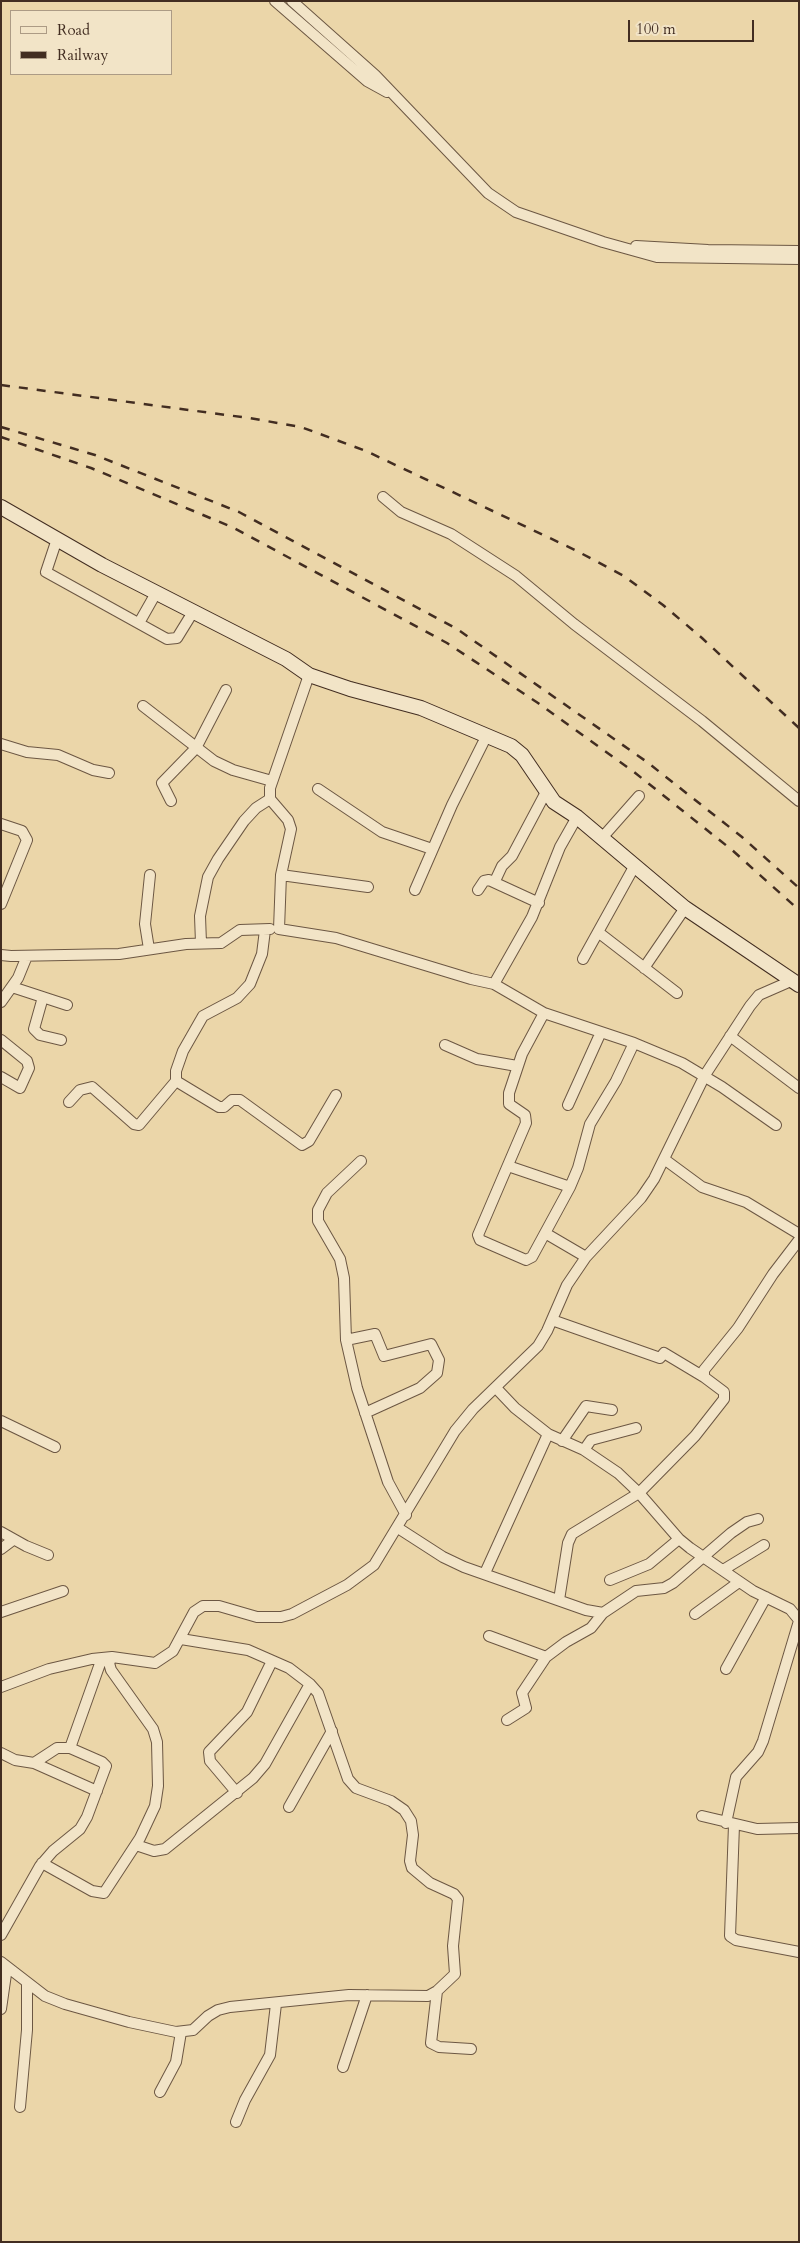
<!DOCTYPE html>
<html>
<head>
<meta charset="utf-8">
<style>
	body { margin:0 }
	#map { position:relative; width:800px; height:2243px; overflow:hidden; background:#ebd6a9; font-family:Cardo,serif }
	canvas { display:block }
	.frame { position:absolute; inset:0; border:2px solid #422d21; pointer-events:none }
	.legend { position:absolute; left:10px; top:10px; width:162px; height:65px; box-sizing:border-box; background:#f2e4c7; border:1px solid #ac9b85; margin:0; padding:6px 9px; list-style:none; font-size:15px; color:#422d21 }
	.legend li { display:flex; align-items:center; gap:10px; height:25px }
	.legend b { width:25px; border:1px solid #ac9b85 }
	.scale { position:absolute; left:628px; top:20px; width:126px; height:22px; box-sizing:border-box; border:2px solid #422d21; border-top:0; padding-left:6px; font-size:15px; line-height:18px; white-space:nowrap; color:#422d21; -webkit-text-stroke:4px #f2e4c7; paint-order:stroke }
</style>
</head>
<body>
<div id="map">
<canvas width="800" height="2243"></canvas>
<div class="frame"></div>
<ul class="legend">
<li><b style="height:6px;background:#f2e4c7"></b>Road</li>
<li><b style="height:6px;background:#422d21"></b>Railway</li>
</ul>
<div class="scale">100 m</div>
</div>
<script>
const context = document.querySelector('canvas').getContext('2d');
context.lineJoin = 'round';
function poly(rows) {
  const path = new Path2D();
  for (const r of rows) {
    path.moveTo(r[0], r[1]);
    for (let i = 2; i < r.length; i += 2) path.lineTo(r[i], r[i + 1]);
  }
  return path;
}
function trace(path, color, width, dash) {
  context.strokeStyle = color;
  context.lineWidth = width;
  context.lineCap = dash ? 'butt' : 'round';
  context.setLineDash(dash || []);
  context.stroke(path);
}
const street = poly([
	[275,1,367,81,387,92],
	[292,1,375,75,488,193,516,212,603,242,657,257,799,259],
	[636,246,708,250,799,251],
	[383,497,401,512,451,534,516,576,574,624,702,721,799,801],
	[57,539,46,572,167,639,177,638,193,612],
	[139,623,156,593],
	[309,675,270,788,270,799,288,820,291,829,281,875,279,929,336,938,471,979,494,984,544,1013,634,1043,682,1063,722,1087,776,1125],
	[143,706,214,761,233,770,272,781],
	[1,744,27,752,58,755,93,770,109,773],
	[318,789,382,832,432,849],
	[171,801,162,783,196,748,226,690],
	[1,824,22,831,27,840,1,904],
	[601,839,639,796],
	[281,875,368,887],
	[495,881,502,866,512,856,546,792],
	[415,890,452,805,487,735],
	[478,890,484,881,489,880,539,903],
	[265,930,262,954,250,984,237,998,203,1016,183,1051,176,1071,176,1081,219,1107,224,1107,232,1100,240,1100,302,1145,309,1141,336,1095],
	[598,932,677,993],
	[201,943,200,916,208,877,218,859,244,821,256,808,270,799],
	[149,949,145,924,150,875],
	[1,955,11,956,119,954,186,944,221,943,240,930,270,929],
	[583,959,634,867],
	[644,968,685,908],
	[494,984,532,917,560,847,577,817],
	[12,987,67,1005],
	[43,997,34,1029,40,1035,61,1040],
	[1,1002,18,978,27,956],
	[544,1013,522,1054,509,1093,509,1104,525,1115,526,1123,478,1235,480,1240,526,1260,532,1257,570,1187,578,1168,590,1124,616,1081,634,1043],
	[730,1036,799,1088],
	[1,1040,27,1061,29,1068,20,1088,1,1077],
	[445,1045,477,1059,517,1066],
	[69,1102,80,1090,92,1087,134,1124,139,1125,176,1081],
	[568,1105,601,1032],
	[664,1159,702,1187,746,1202,799,1234],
	[361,1161,327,1193,318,1210,318,1221,340,1259,344,1278,346,1340,357,1388,388,1482,406,1515],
	[508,1166,570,1187],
	[545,1233,586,1257],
	[552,1320,660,1358,664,1353,704,1377],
	[346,1340,375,1334,384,1356,431,1344,439,1360,437,1373,420,1388,365,1413],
	[496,1388,515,1408,548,1434,584,1450,618,1473,639,1493,679,1539,690,1548,753,1591,790,1609,799,1620],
	[1,1421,55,1447],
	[562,1441,586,1406,612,1410],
	[584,1450,591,1440,636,1428],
	[398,1528,443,1557,464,1567,586,1610,603,1613,636,1591,664,1588,673,1583,731,1533,747,1522,758,1519],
	[1,1532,26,1546,48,1555],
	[1,1549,13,1540],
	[723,1570,764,1545],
	[485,1573,548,1434],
	[610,1580,649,1564,679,1539],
	[559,1600,568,1543,572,1534,639,1493,695,1436,724,1399,724,1392,704,1377,704,1370,738,1328,773,1274,799,1240],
	[1,1612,63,1591],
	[695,1614,739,1582],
	[489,1636,546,1657],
	[726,1669,766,1597],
	[1,1687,49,1669,92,1659,112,1657,155,1663,173,1651,194,1612,203,1606,219,1606,257,1617,281,1617,292,1614,347,1585,374,1565,455,1431,473,1409,538,1346,547,1331,567,1285,586,1257,641,1198,654,1179,705,1075,750,1006,759,995,791,981],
	[507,1720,526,1708,522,1693,546,1657,566,1642,591,1628,603,1613],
	[70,1748,102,1658],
	[1,1753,15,1760,34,1763,57,1748,70,1748,102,1762,106,1766,87,1817,80,1829,53,1851,40,1866,1,1935],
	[34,1763,97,1791],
	[237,1793,210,1761,209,1752,247,1712,272,1661],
	[289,1807,332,1731],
	[702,1816,757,1829,799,1828],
	[726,1823,736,1777,758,1752,763,1741,799,1621],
	[734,1825,730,1936,736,1940,799,1952],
	[136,1845,154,1851,165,1849,253,1778,265,1764,310,1684],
	[42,1863,92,1891,104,1893,140,1838,155,1806,158,1786,157,1742,153,1729,111,1670,109,1663,112,1657],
	[1,1962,45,1996,65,2004,129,2022,176,2032,193,2030,208,2016,218,2010,230,2007,349,1995,428,1996,437,1991,455,1974,453,1946,458,1899,454,1894,430,1883,412,1868,410,1861,413,1835,411,1821,404,1810,391,1801,356,1788,348,1779,318,1693,310,1684,289,1668,248,1650,181,1639],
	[437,1991,431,2043,439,2047,471,2049],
	[1,2009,7,1967],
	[343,2067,367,1995],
	[160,2092,176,2062,181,2032],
	[20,2107,27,2030,27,1984],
	[236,2122,245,2100,270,2055,276,2004]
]);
const secondary = poly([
	[1,507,102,565,286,659,309,675,350,689,421,708,511,746,522,755,554,802,577,817,685,908,799,985]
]);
const rail = poly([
	[1,385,249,418,301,427,366,451,575,550,624,576,663,605,702,638,799,728],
	[1,427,95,455,239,512,457,629,647,762,742,837,799,888],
	[1,437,91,468,234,528,447,643,538,703,634,772,732,850,799,910]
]);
trace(street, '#6c5743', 12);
trace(secondary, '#422d21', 16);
trace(street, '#f2e4c7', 10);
trace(secondary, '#f2e4c7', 14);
trace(rail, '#422d21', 2.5, [9, 9]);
</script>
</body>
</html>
